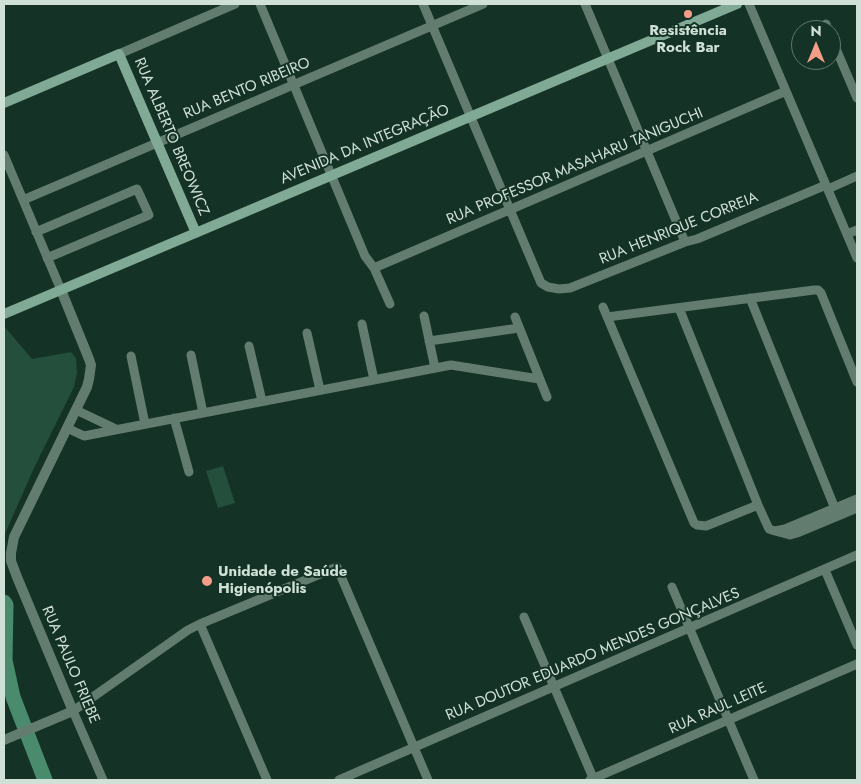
<!DOCTYPE html>
<html>
<head>
<meta charset="utf-8">
<style>
	body { margin:0 }
	#map { position:relative; width:861px; height:784px; overflow:hidden; background:#143225; font-family:Jost,sans-serif }
	canvas { display:block }
	.frame { position:absolute; inset:0; border:5px solid #cfe0d7; pointer-events:none }
	.north { position:absolute; left:791px; top:20px; width:50px; height:50px; box-sizing:border-box; background:#143225; border:1px solid #5f786c; border-radius:50%; rotate:0deg; font-size:14px; font-weight:700; line-height:20px; text-align:center; color:#cfe0d7 }
	.north::after { content:''; display:block; margin:auto; width:18px; height:22px; background:#f49e89; clip-path:polygon(50% 0,100% 100%,50% 72%,0 100%) }
</style>
</head>
<body>
<div id="map">
<canvas width="861" height="784"></canvas>
<div class="frame"></div>
<div class="north">N</div>
</div>
<script>
const context = document.querySelector('canvas').getContext('2d');
context.lineJoin = 'round';
function fillPath(path, color) {
  context.fillStyle = color;
  context.fill(path, 'evenodd');
}
function poly(rows) {
  const path = new Path2D();
  for (const r of rows) {
    path.moveTo(r[0], r[1]);
    for (let i = 2; i < r.length; i += 2) path.lineTo(r[i], r[i + 1]);
  }
  return path;
}
function trace(path, color, width, dash) {
  context.strokeStyle = color;
  context.lineWidth = width;
  context.lineCap = dash ? 'butt' : 'round';
  context.setLineDash(dash || []);
  context.stroke(path);
}
function label(font, color, halo, rows, align = 'center') {
  context.font = font + ' Jost,sans-serif';
  context.lineWidth = 4;
  context.setLineDash([]);
  context.textBaseline = 'middle';
  context.strokeStyle = halo;
  context.fillStyle = color;
  for (const [text, x, y, turn = 0] of rows) {
    context.save();
    context.translate(x, y);
    context.rotate((+turn || 0) * Math.PI / 180);
    context.textAlign = isNaN(turn) ? turn : align;
    if (halo) context.strokeText(text, 0, 0);
    context.fillText(text, 0, 0);
    context.restore();
  }
}
const green = poly([
	[4,326,32,359,71,352,76,358,77,373,74,387,34,468,4,536],
	[223,466,235,503,218,508,206,471]
]);
const river = poly([
	[4,602,6,605,5,660,13,697,45,780]
]);
const minor = poly([
	[260,4,365,256,374,268,390,304],
	[423,4,541,283,548,287,559,289,570,288,685,242,697,239,826,185],
	[585,4,685,242],
	[749,4,857,258],
	[826,24,828,30],
	[831,37,857,98],
	[119,54,235,4],
	[4,155,61,290],
	[828,189,857,176],
	[23,200,483,4],
	[36,232,137,189,149,215,47,258],
	[847,234,857,230],
	[374,268,786,91],
	[750,298,838,516],
	[603,307,694,523,697,525,706,526,758,505],
	[679,308,758,505,769,529,775,531,790,535,797,533,857,508],
	[424,316,435,368],
	[515,317,547,397],
	[607,317,814,290,818,290,821,293,857,382],
	[362,324,374,380],
	[307,333,320,390],
	[429,341,519,328],
	[249,346,262,401],
	[191,355,203,413],
	[131,356,145,424],
	[76,410,116,429],
	[174,418,189,472],
	[67,428,84,436,451,365,539,379],
	[775,531,785,529,857,499],
	[825,570,857,645],
	[672,587,754,780],
	[524,617,594,780],
	[200,624,267,780],
	[103,780,73,711,188,630,200,624,337,567,428,780],
	[339,780,857,555],
	[590,780,857,664]
]);
const tertiary = poly([
	[4,740,73,711,17,577,11,561,11,553,14,537,87,387,89,379,91,365,89,359,61,290]
]);
const secondary = poly([
	[4,103,119,54,196,233],
	[4,314,737,4]
]);
const markers = [
	[688,14,5,"#f49e89"],
	[207,581,6,"#f49e89"]
];
const poiNames = [
	["Resistência",688,31],
	["Rock Bar",688,48],
	["Unidade de Saúde",218,572,"left"],
	["Higienópolis",218,589,"left"]
];
const streetNames = [
	["RUA BENTO RIBEIRO",247,89,-23],
	["RUA ALBERTO BREOWICZ",171,137,67],
	["AVENIDA DA INTEGRAÇÃO",365,145,-23],
	["RUA PROFESSOR MASAHARU TANIGUCHI",575,167,-23],
	["RUA HENRIQUE CORREIA",679,229,-22],
	["RUA DOUTOR EDUARDO MENDES GONÇALVES",593,655,-23],
	["RUA PAULO FRIEBE",70,665,67],
	["RUA RAUL LEITE",718,709,-24]
];
fillPath(green, '#244f3c');
trace(river, '#4a8a6d', 15);
trace(minor, '#627c6f', 9);
trace(tertiary, '#627c6f', 10);
trace(secondary, '#80aa95', 10);
for (const [x, y, r, color] of markers) {
  const dot = new Path2D();
  dot.arc(x, y, r, 0, 2 * Math.PI);
  context.fillStyle = color;
  context.fill(dot);
  trace(dot, '#143225', 2);
}
label('bold 15px', '#cfe0d7', '#143225', poiNames);
label('15px', '#cfe0d7', '#143225', streetNames);
</script>
</body>
</html>
